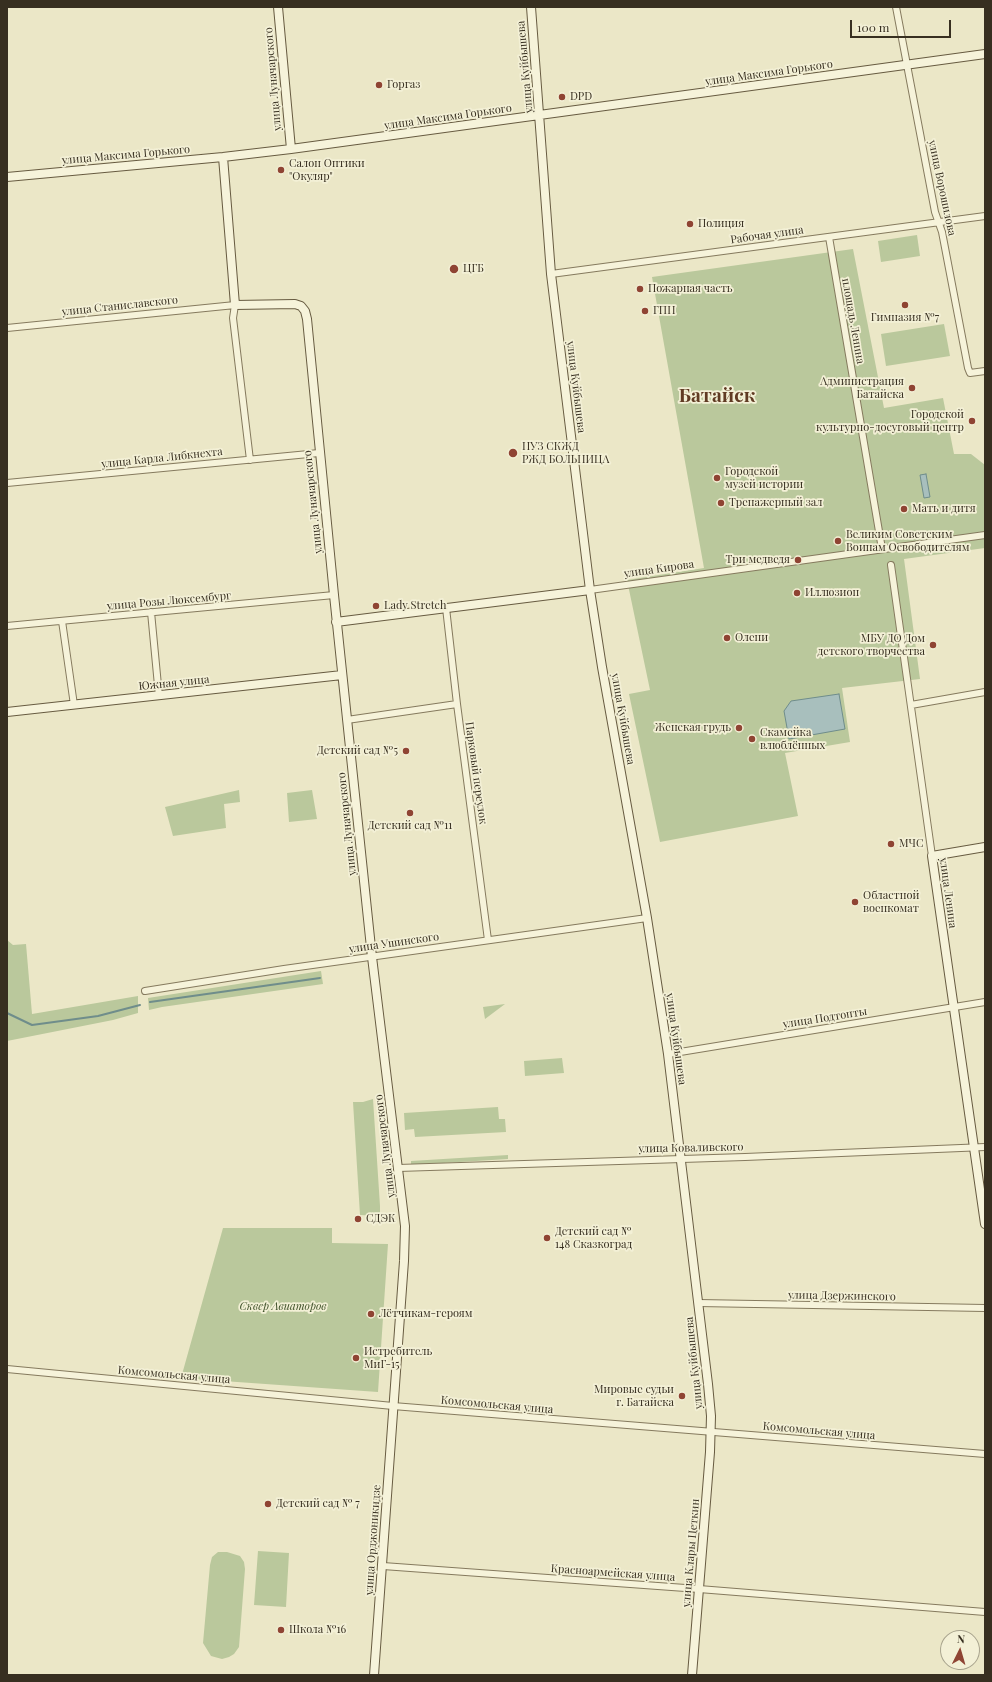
<!DOCTYPE html>
<html>
<head>
<meta charset="utf-8">
<style>
	body { margin:0 }
	#map { position:relative; width:992px; height:1682px; overflow:hidden; background:#ebe7c7; font-family:"Playfair Display",serif }
	canvas { display:block }
	.frame { position:absolute; inset:0; border:8px solid #372f20; pointer-events:none }
	.north { position:absolute; left:940px; top:1630px; width:40px; height:40px; box-sizing:border-box; background:#f3f0d6; border:1px solid #a8a38d; border-radius:50%; rotate:5deg; font-size:11px; font-weight:700; line-height:16px; text-align:center; color:#372f20 }
	.north::after { content:''; display:block; margin:auto; width:14px; height:18px; background:#8f4433; clip-path:polygon(50% 0,100% 100%,50% 72%,0 100%) }
	.scale { position:absolute; left:850px; top:20px; width:101px; height:18px; box-sizing:border-box; border:2px solid #372f20; border-top:0; padding-left:5px; font-size:12px; line-height:14px; white-space:nowrap; color:#372f20; -webkit-text-stroke:3px #f3f0d6; paint-order:stroke }
</style>
</head>
<body>
<div id="map">
<canvas width="992" height="1682"></canvas>
<div class="frame"></div>
<div class="north">N</div>
<div class="scale">100 m</div>
</div>
<script>
const context = document.querySelector('canvas').getContext('2d');
context.lineJoin = 'round';
function fillPath(path, color) {
  context.fillStyle = color;
  context.fill(path, 'evenodd');
}
function poly(rows) {
  const path = new Path2D();
  for (const r of rows) {
    path.moveTo(r[0], r[1]);
    for (let i = 2; i < r.length; i += 2) path.lineTo(r[i], r[i + 1]);
  }
  return path;
}
function trace(path, color, width, dash) {
  context.strokeStyle = color;
  context.lineWidth = width;
  context.lineCap = dash ? 'butt' : 'round';
  context.setLineDash(dash || []);
  context.stroke(path);
}
function label(font, color, halo, rows, align = 'center') {
  context.font = font + ' "Playfair Display",serif';
  context.lineWidth = 3.5;
  context.setLineDash([]);
  context.textBaseline = 'middle';
  context.strokeStyle = halo;
  context.fillStyle = color;
  for (const [text, x, y, turn = 0] of rows) {
    context.save();
    context.translate(x, y);
    context.rotate((+turn || 0) * Math.PI / 180);
    context.textAlign = isNaN(turn) ? turn : align;
    if (halo) context.strokeText(text, 0, 0);
    context.fillText(text, 0, 0);
    context.restore();
  }
}
const green = poly([
	[917,235,920,256,881,262,878,241],
	[853,249,884,408,943,398,954,454,971,454,985,465,985,548,904,559,920,679,842,688,850,742,785,753,798,816,660,842,629,694,650,690,627,580,704,568,652,277],
	[944,324,950,356,886,366,881,334],
	[239,790,240,802,224,804,226,828,173,836,165,807],
	[312,790,317,819,289,822,287,793],
	[7,940,13,945,26,944,32,1014,138,996,138,1013,113,1020,7,1041],
	[321,971,323,984,162,1007,149,1010,148,998],
	[505,1004,485,1019,483,1007],
	[562,1058,564,1073,525,1076,524,1061],
	[373,1099,380,1206,380,1216,360,1215,353,1102,363,1102],
	[498,1107,499,1119,505,1119,506,1132,415,1137,414,1129,405,1130,404,1113],
	[508,1155,508,1159,411,1165,411,1161],
	[223,1228,332,1228,332,1243,388,1244,378,1392,181,1378],
	[258,1551,289,1553,286,1607,254,1605],
	[218,1552,227,1552,240,1556,244,1562,245,1569,239,1647,234,1654,229,1657,222,1659,211,1656,203,1643,210,1565,212,1557]
]);
const water = poly([
	[926,474,930,497,924,498,920,475,926,474],
	[839,694,845,729,789,739,784,711,791,701,839,694]
]);
const stream = poly([
	[150,1002,320,978],
	[7,1013,32,1025,98,1016,140,1005]
]);
const street = poly([
	[896,7,935,212,942,232,968,368,970,373,985,371],
	[829,237,882,549],
	[551,274,985,216],
	[7,328,235,305,233,318,250,460],
	[7,483,319,453],
	[891,565,932,856],
	[590,590,985,535],
	[446,608,457,704,488,940],
	[151,612,159,696],
	[62,621,74,705],
	[7,626,334,595],
	[911,705,985,692],
	[347,720,457,704],
	[145,991,284,969,647,918],
	[668,1054,985,1002],
	[398,1168,745,1157,985,1147],
	[698,1303,985,1308],
	[7,1369,393,1406,985,1454],
	[383,1566,699,1589,985,1612]
]);
const secondary = poly([
	[278,7,291,149],
	[531,7,551,274,590,590,602,667,647,918,668,1054,708,1384,711,1416,710,1452,692,1675],
	[223,157,235,305,295,304,301,306,305,311,307,319,334,595,372,957,405,1226,404,1261,374,1675],
	[7,177,223,157,291,149,985,54],
	[336,622,590,590],
	[7,712,342,675],
	[985,847,932,856,985,1224]
]);
const markers = [
	[379,85,4,"#8f4433"],
	[562,97,4,"#8f4433"],
	[281,170,4,"#8f4433"],
	[690,224,4,"#8f4433"],
	[454,269,5,"#8f4433"],
	[640,289,4,"#8f4433"],
	[905,305,4,"#8f4433"],
	[645,311,4,"#8f4433"],
	[912,388,4,"#8f4433"],
	[972,421,4,"#8f4433"],
	[513,453,5,"#8f4433"],
	[717,478,4,"#8f4433"],
	[721,503,4,"#8f4433"],
	[904,509,4,"#8f4433"],
	[838,541,4,"#8f4433"],
	[798,560,4,"#8f4433"],
	[797,593,4,"#8f4433"],
	[376,606,4,"#8f4433"],
	[727,638,4,"#8f4433"],
	[933,645,4,"#8f4433"],
	[739,728,4,"#8f4433"],
	[752,739,4,"#8f4433"],
	[406,751,4,"#8f4433"],
	[410,813,4,"#8f4433"],
	[891,844,4,"#8f4433"],
	[855,902,4,"#8f4433"],
	[358,1219,4,"#8f4433"],
	[547,1238,4,"#8f4433"],
	[371,1314,4,"#8f4433"],
	[356,1358,4,"#8f4433"],
	[682,1396,4,"#8f4433"],
	[268,1504,4,"#8f4433"],
	[281,1630,4,"#8f4433"]
];
const streetNames = [
	["улица Куйбышева",525,67,-95],
	["улица Максима Горького",769,73,-8],
	["улица Луначарского",273,79,-95],
	["улица Максима Горького",448,117,-8],
	["улица Максима Горького",126,155,-5],
	["улица Ворошилова",942,188,78],
	["Рабочая улица",767,235,-8],
	["улица Станиславского",120,306,-6],
	["площадь Ленина",853,321,80],
	["улица Куйбышева",576,387,83],
	["улица Карла Либкнехта",162,458,-6],
	["улица Луначарского",313,502,-96],
	["улица Кирова",659,569,-8],
	["улица Розы Люксембург",169,601,-5],
	["Южная улица",174,683,-6],
	["улица Куйбышева",623,719,80],
	["Парковый переулок",476,773,82],
	["улица Луначарского",347,824,-96],
	["улица Ленина",948,893,82],
	["улица Ушинского",394,943,-8],
	["улица Подтопты",825,1018,-9],
	["улица Куйбышева",676,1039,82],
	["улица Луначарского",385,1146,-97],
	["улица Коваливского",691,1148,-1],
	["улица Дзержинского",842,1296,1],
	["улица Куйбышева",694,1363,-96],
	["Комсомольская улица",174,1375,5],
	["Комсомольская улица",497,1405,5],
	["Комсомольская улица",819,1431,5],
	["улица Орджоникидзе",373,1540,-86],
	["улица Клары Цеткин",691,1553,-85],
	["Красноармейская улица",613,1573,4]
];
const poiNames = [
	["Горгаз",387,85],
	["DPD",570,97],
	["Салон Оптики",289,164],
	["\"Окуляр\"",289,177],
	["Полиция",698,224],
	["ЦГБ",463,269],
	["Пожарная часть",648,289],
	["ГПН",653,311],
	["Гимназия №7",905,318,"center"],
	["Администрация",904,382,"right"],
	["Батайска",904,395,"right"],
	["Городской",964,415,"right"],
	["культурно-досуговый центр",964,428,"right"],
	["НУЗ СКЖД",522,447],
	["РЖД БОЛЬНИЦА",522,460],
	["Городской",725,472],
	["музей истории",725,485],
	["Тренажерный зал",729,503],
	["Мать и дитя",912,509],
	["Великим Советским",846,535],
	["Воинам Освободителям",846,548],
	["Три медведя",790,560,"right"],
	["Иллюзион",805,593],
	["Lady Stretch",384,606],
	["Олени",735,638],
	["МБУ ДО Дом",925,639,"right"],
	["детского творчества",925,652,"right"],
	["Женская грудь",731,728,"right"],
	["Скамейка",760,733],
	["влюблённых",760,746],
	["Детский сад №5",398,751,"right"],
	["Детский сад №11",410,826,"center"],
	["МЧС",899,844],
	["Областной",863,896],
	["военкомат",863,909],
	["СДЭК",366,1219],
	["Детский сад №",555,1232],
	["148 Сказкоград",555,1245],
	["Лётчикам-героям",379,1314],
	["Истребитель",364,1352],
	["МиГ-15",364,1365],
	["Мировые судьи",674,1390,"right"],
	["г. Батайска",674,1403,"right"],
	["Детский сад № 7",276,1504],
	["Школа №16",289,1630]
];
const parkNames = [
	["Сквер Авиаторов",283,1307]
];
const townNames = [
	["Батайск",717,396]
];
fillPath(green, '#bac89c');
fillPath(water, '#a8bfbd');
trace(water, '#6f8d8b', 1);
trace(stream, '#6f8d8b', 2);
trace(street, '#857a5e', 8);
trace(secondary, '#675b41', 10);
trace(street, '#f6f3da', 6);
trace(secondary, '#f6f3da', 8);
for (const [x, y, r, color] of markers) {
  const dot = new Path2D();
  dot.arc(x, y, r, 0, 2 * Math.PI);
  context.fillStyle = color;
  context.fill(dot);
  trace(dot, '#f3f0d6', 1.5);
}
label('11px', '#372f20', '#f3f0d6', streetNames);
label('11px', '#372f20', '#f3f0d6', poiNames, 'left');
label('italic 11px', '#3f5129', '#f3f0d6', parkNames);
label('bold 19px', '#603b23', '#f3f0d6', townNames);
</script>
</body>
</html>
